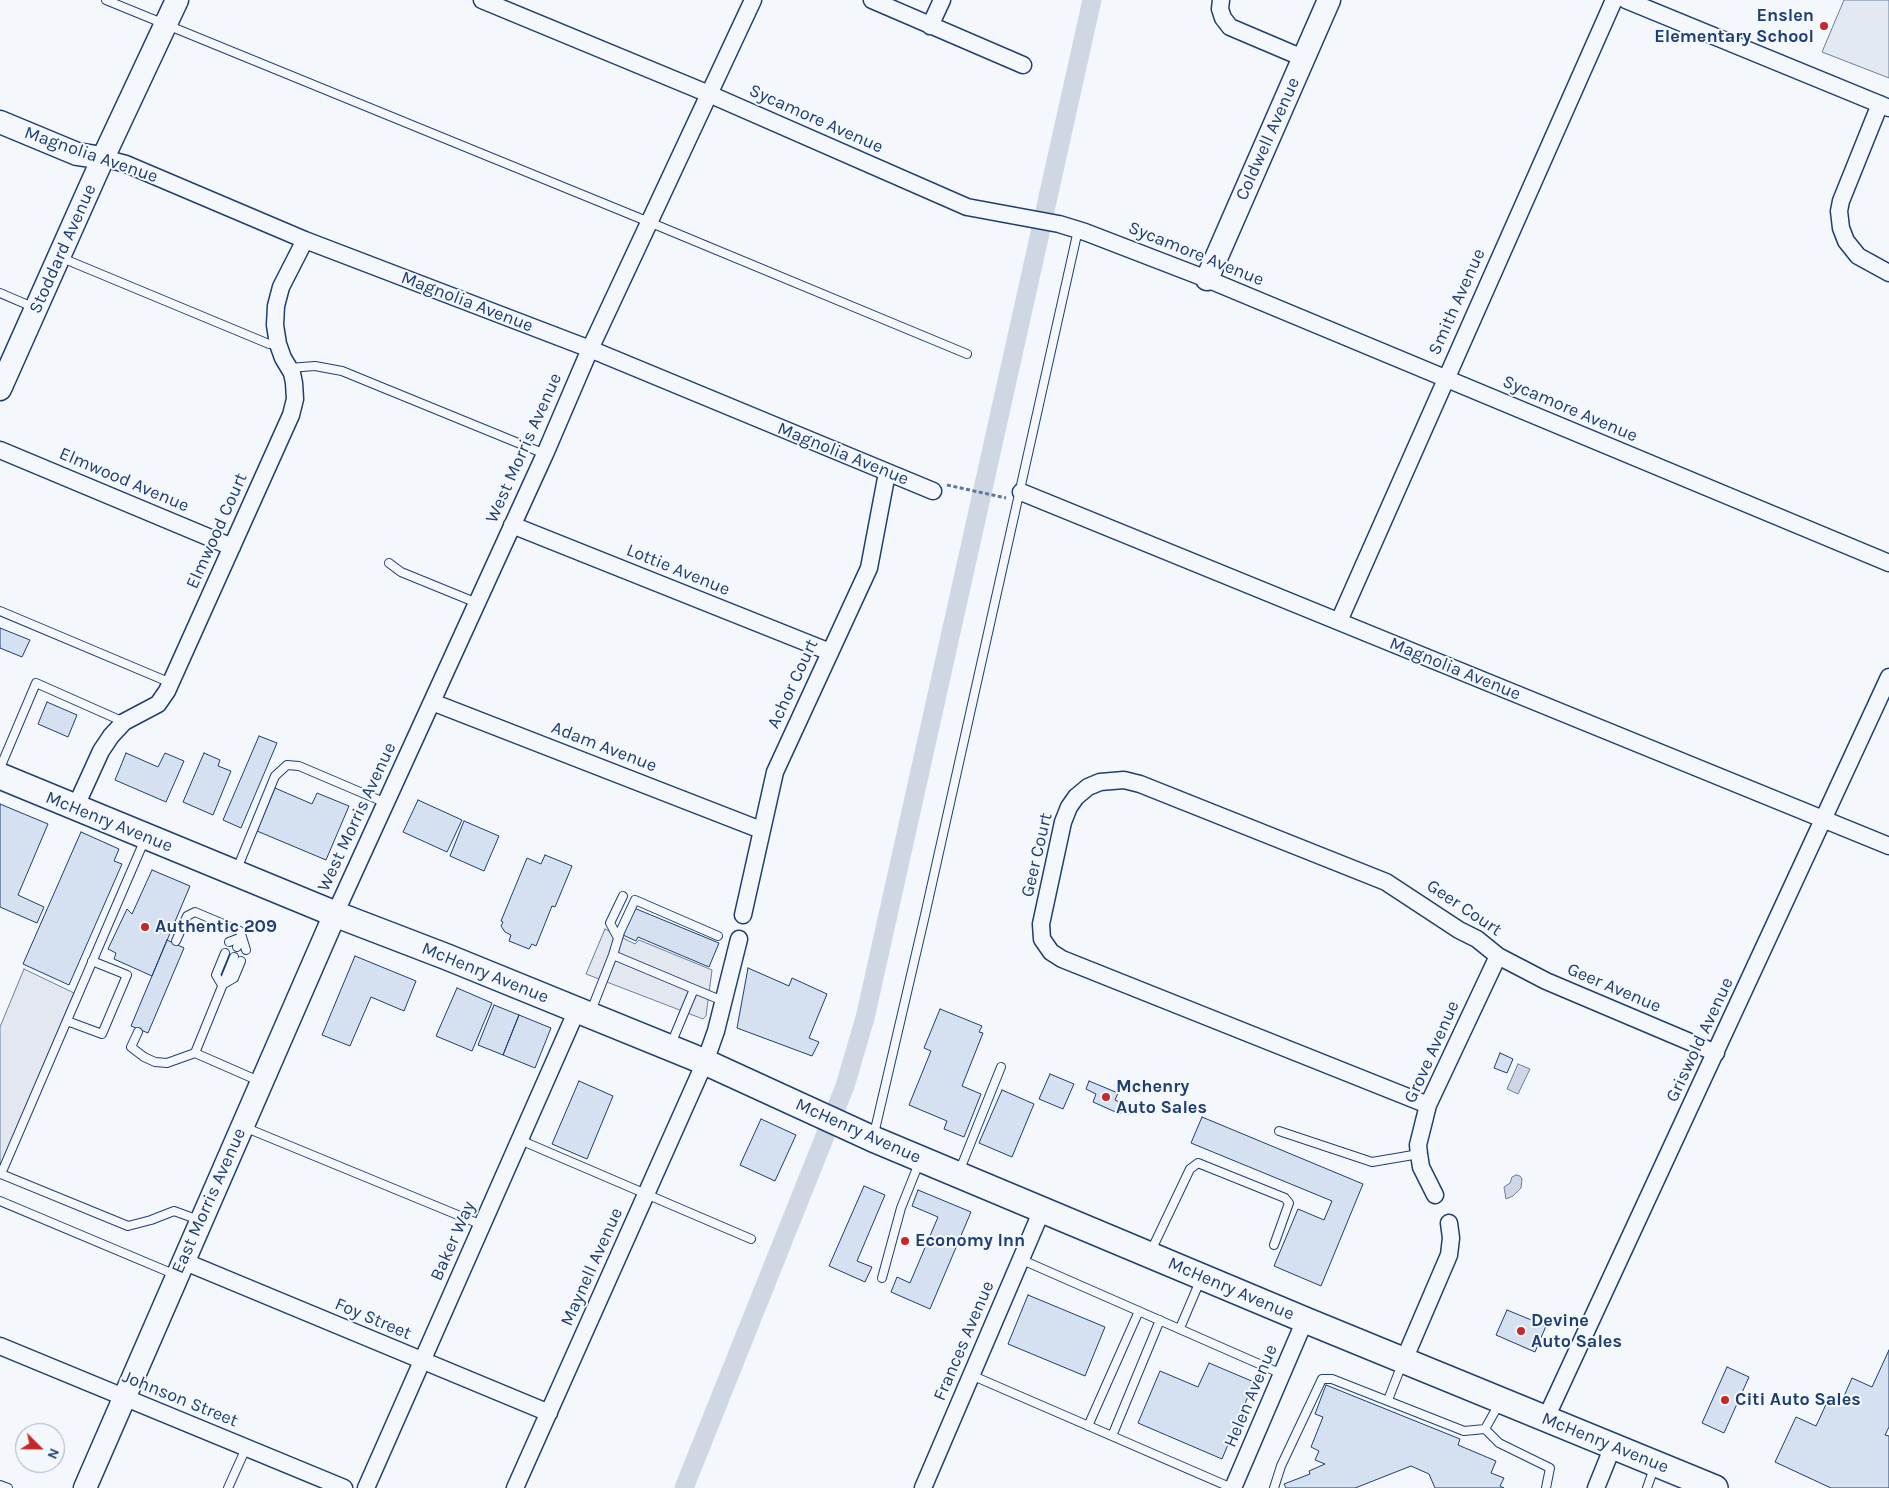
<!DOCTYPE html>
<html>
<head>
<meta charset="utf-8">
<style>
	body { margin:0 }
	#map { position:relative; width:1889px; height:1488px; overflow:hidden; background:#f4f7fb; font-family:Karla,sans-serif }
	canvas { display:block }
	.north { position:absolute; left:15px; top:1423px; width:50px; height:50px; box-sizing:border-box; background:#f4f7fb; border:1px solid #9eadc5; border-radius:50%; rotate:113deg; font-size:14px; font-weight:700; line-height:20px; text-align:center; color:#1d3f73 }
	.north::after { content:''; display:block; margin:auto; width:18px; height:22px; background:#c62828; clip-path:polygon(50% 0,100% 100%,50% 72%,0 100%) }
</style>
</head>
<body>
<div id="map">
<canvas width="1889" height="1488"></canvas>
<div class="north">N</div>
</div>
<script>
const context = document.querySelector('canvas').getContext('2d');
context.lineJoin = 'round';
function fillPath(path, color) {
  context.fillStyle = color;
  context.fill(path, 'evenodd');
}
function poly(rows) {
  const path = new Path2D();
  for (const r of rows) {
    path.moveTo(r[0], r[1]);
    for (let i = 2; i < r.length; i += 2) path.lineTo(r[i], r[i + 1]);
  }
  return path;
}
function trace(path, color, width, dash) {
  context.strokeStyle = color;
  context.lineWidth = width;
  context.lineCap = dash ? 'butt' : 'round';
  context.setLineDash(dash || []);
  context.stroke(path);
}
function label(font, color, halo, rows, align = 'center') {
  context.font = font + ' Karla,sans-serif';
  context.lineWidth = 4;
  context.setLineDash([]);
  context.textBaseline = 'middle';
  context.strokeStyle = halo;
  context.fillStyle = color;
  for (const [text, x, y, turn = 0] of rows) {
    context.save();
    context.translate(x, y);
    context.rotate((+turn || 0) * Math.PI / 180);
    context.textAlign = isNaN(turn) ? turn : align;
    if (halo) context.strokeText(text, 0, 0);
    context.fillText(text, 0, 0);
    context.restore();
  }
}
const green = poly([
	[1844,0,1889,0,1889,78,1822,52,1844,0]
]);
const parking = poly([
	[605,929,635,944,639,940,712,970,706,1016,703,1019,586,974,605,929],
	[24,969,74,993,0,1167,0,1027,24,969]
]);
const water = poly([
	[1518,1064,1530,1069,1518,1094,1507,1089,1518,1064],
	[1516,1175,1520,1176,1522,1179,1521,1188,1513,1196,1506,1199,1504,1187,1510,1183,1512,1177,1516,1175]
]);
const canal = poly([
	[684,1488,845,1086,865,1018,1092,0]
]);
const building = poly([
	[0,628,30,640,22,657,0,648,0,628],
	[47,702,77,715,68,737,38,724,47,702],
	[259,736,277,743,241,828,223,820,259,736],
	[126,753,158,767,165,753,184,761,166,802,115,780,126,753],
	[204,753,220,760,218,766,231,771,213,815,183,802,204,753],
	[275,788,312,804,317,793,349,806,326,860,257,831,275,788],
	[418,800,462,820,447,852,403,832,418,800],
	[0,804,48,824,18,895,44,907,37,923,0,907,0,804],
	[464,821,499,836,484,871,450,856,464,821],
	[81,832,119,849,114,861,122,864,69,985,23,964,81,832],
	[545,855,572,866,555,907,552,906,536,946,532,944,529,949,509,941,511,935,505,932,501,926,503,922,501,921,527,858,541,864,545,855],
	[152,870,190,886,152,976,114,959,116,953,108,949,127,909,132,914,152,870],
	[634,908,719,943,709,967,638,937,636,941,623,935,634,908],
	[167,940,184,948,148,1033,131,1026,167,940],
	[355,956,416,981,404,1011,371,997,350,1046,322,1035,355,956],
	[748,968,789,986,792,978,827,994,809,1038,819,1042,812,1056,737,1028,748,968],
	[457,988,492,1003,472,1051,436,1036,457,988],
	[494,1005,519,1015,503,1055,478,1045,494,1005],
	[940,1009,982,1026,979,1032,983,1033,962,1086,981,1094,964,1137,944,1129,947,1121,909,1105,931,1051,924,1048,940,1009],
	[519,1015,551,1028,535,1068,503,1055,519,1015],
	[1500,1053,1513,1059,1507,1073,1494,1068,1500,1053],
	[1050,1074,1074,1084,1063,1109,1039,1099,1050,1074],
	[579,1081,613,1096,587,1159,552,1144,579,1081],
	[1089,1081,1118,1093,1115,1100,1124,1104,1120,1114,1093,1102,1096,1094,1086,1089,1089,1081],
	[1002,1090,1034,1104,1012,1157,979,1143,1002,1090],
	[1202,1117,1363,1184,1321,1286,1274,1266,1298,1209,1324,1220,1332,1201,1191,1143,1202,1117],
	[761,1119,796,1135,775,1181,740,1165,761,1119],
	[864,1186,885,1195,857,1261,872,1267,865,1282,829,1266,864,1186],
	[918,1190,971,1212,930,1309,891,1292,897,1277,910,1283,938,1217,912,1206,918,1190],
	[1028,1295,1105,1327,1085,1376,1008,1344,1028,1295],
	[1507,1310,1546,1326,1535,1352,1496,1335,1507,1310],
	[1889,1350,1889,1427,1885,1435,1889,1436,1889,1488,1831,1488,1775,1462,1796,1417,1816,1426,1829,1398,1841,1403,1852,1378,1872,1387,1889,1350],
	[1209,1363,1254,1382,1222,1459,1138,1423,1160,1371,1198,1387,1209,1363],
	[1727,1367,1749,1377,1724,1433,1702,1423,1727,1367],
	[1326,1385,1460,1439,1458,1445,1496,1461,1491,1473,1504,1478,1500,1486,1504,1488,1435,1488,1429,1474,1411,1466,1355,1488,1286,1488,1284,1484,1310,1474,1309,1471,1325,1464,1315,1460,1319,1451,1311,1447,1323,1417,1315,1414,1326,1385]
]);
const path = poly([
	[947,485,1006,498]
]);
const lane = poly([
	[106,0,649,222,967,354],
	[62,258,269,344,278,344],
	[0,293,35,308],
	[289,368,315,366,342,371,545,454],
	[389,563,401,572,477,603],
	[0,611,171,683],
	[0,768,36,683,124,722],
	[145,839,1,1174,128,1226,151,1220,174,1211,199,1220],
	[237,869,275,776,287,765,299,766,386,803],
	[618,938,610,923,623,896],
	[176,941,187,916,195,912,240,931,242,937,237,947],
	[229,942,242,937,246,950],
	[613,955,694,989,671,1044],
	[234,957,195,1053,259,1081],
	[222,985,216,975,225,953],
	[222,985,234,978,241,961],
	[694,989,723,1001],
	[591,1011,613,955,620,932,635,900,718,936],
	[67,1021,102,1034,127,975,92,961],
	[138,1032,131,1047,144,1057,155,1062,167,1063,195,1053],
	[244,1127,482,1225],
	[1279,1131,1372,1162,1419,1154],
	[874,1134,925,915,1078,230],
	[520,1140,751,1239],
	[959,1172,1001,1067],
	[0,1201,176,1275],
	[1150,1253,1190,1169,1198,1163,1285,1198,1289,1203,1274,1245],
	[1020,1259,1282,1374],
	[882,1278,901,1208,919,1163],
	[1180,1328,1200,1281],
	[971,1375,1232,1488],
	[1388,1400,1402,1364],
	[1088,1426,1139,1311],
	[1485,1429,1499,1443,1550,1468,1546,1488],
	[1112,1436,1160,1320],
	[0,1485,8,1488],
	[228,1488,246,1448],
	[1274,1488,1281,1466,1322,1379,1332,1379,1464,1431,1485,1429,1499,1404],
	[1647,1488,1654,1468]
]);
const street = poly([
	[482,0,709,94,967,207,1059,224,1085,232,1207,279,1889,563],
	[872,0,1023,65],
	[1221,0,1220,9,1223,18,1230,27,1303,58],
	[1626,0,1889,108],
	[930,26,942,0],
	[1880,104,1841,201,1839,211,1841,228,1846,241,1858,256,1889,273],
	[103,158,126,164,305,240,590,349,933,491],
	[0,450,232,547],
	[1021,492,1889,846],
	[512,525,830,652],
	[1339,621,1614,0],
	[432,702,761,830],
	[75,808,101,751,111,736,124,722,158,704,167,691,291,415,295,399,294,383,292,373,283,358,278,344,275,325,276,306,281,287,305,240],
	[335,914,545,454,590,349,753,0],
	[743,915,775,772,869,568,887,473],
	[1428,1105,1062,959,1051,952,1042,939,1041,924,1063,822,1069,807,1076,797,1088,787,1100,782,1124,780,1140,784,1386,882,1459,930,1477,939,1498,956,1546,981,1716,1053],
	[1435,1195,1421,1167,1419,1154,1418,1145,1428,1105,1498,956],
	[183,1261,549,1413],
	[0,1346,344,1488],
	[1404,1360,1449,1255,1451,1238,1449,1223],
	[1546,1418,1889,677],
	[366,1488,577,1010],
	[515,1488,705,1062,716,1031,739,939],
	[923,1488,1042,1210],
	[1233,1488,1305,1320],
	[1596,1488,1613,1446]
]);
const secondary = poly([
	[0,122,77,154,103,158],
	[1207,279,1329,0],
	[0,389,103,158,177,0],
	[85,1488,335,914]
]);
const primary = poly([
	[0,776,335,914,447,957,705,1062,873,1139,1305,1320,1715,1488]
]);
const markers = [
	[1824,26,5,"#c62828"],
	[145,927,5,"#c62828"],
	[1106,1097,5,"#c62828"],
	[905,1241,5,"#c62828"],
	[1521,1331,5,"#c62828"],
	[1725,1400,5,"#c62828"]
];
const poiNames = [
	["Enslen",1814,16,"right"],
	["Elementary School",1814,37,"right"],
	["Authentic 209",155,927],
	["Mchenry",1116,1087],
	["Auto Sales",1116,1108],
	["Economy Inn",915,1241],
	["Devine",1531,1321],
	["Auto Sales",1531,1342],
	["Citi Auto Sales",1735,1400]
];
const streetNames = [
	["Sycamore Avenue",816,119,24],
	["Coldwell Avenue",1268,139,-66],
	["Magnolia Avenue",91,155,19],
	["Stoddard Avenue",63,249,-66],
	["Sycamore Avenue",1196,254,22],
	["Magnolia Avenue",467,302,21],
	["Smith Avenue",1457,302,-66],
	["Sycamore Avenue",1570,409,23],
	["West Morris Avenue",524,448,-66],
	["Magnolia Avenue",843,454,22],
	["Elmwood Avenue",124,480,23],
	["Elmwood Court",217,531,-66],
	["Lottie Avenue",678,570,22],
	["Magnolia Avenue",1455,669,22],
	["Achor Court",793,684,-65],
	["Adam Avenue",604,747,21],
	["West Morris Avenue",357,817,-65],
	["McHenry Avenue",109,822,22],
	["Geer Court",1037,855,-77],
	["Geer Court",1464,908,34],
	["McHenry Avenue",485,973,22],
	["Geer Avenue",1614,988,23],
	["Griswold Avenue",1700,1040,-65],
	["Grove Avenue",1432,1052,-66],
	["McHenry Avenue",858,1131,24],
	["East Morris Avenue",209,1201,-66],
	["Baker Way",453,1241,-66],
	["Maynell Avenue",592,1267,-66],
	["McHenry Avenue",1231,1289,23],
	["Foy Street",373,1319,23],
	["Frances Avenue",964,1341,-67],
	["Helen Avenue",1251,1396,-67],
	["Johnson Street",180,1399,22],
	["McHenry Avenue",1605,1443,22]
];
fillPath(green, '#e3e9f0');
trace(green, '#687fa3', 1);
fillPath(parking, '#e3e8f0');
trace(parking, '#687fa3', 1);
fillPath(water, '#cfd7e4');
trace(water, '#687fa3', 1);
trace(canal, '#cfd7e4', 19);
fillPath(building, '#d5e0f0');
trace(building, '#1d3f73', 1);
trace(lane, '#1d3f73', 10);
trace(street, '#1d3f73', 19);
trace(secondary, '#1d3f73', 25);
trace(primary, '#1d3f73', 28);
trace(path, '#5e769c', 3, [4, 2.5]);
trace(lane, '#f4f7fb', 8);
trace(street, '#f4f7fb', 16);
trace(secondary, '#f4f7fb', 22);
trace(primary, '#f4f7fb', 25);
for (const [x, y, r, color] of markers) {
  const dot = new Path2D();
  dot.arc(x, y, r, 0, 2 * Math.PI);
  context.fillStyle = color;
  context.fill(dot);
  trace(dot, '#f4f7fb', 2);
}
label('bold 18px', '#1d3f73', '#f4f7fb', poiNames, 'left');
label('18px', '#1d3f73', '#f4f7fb', streetNames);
</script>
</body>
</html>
